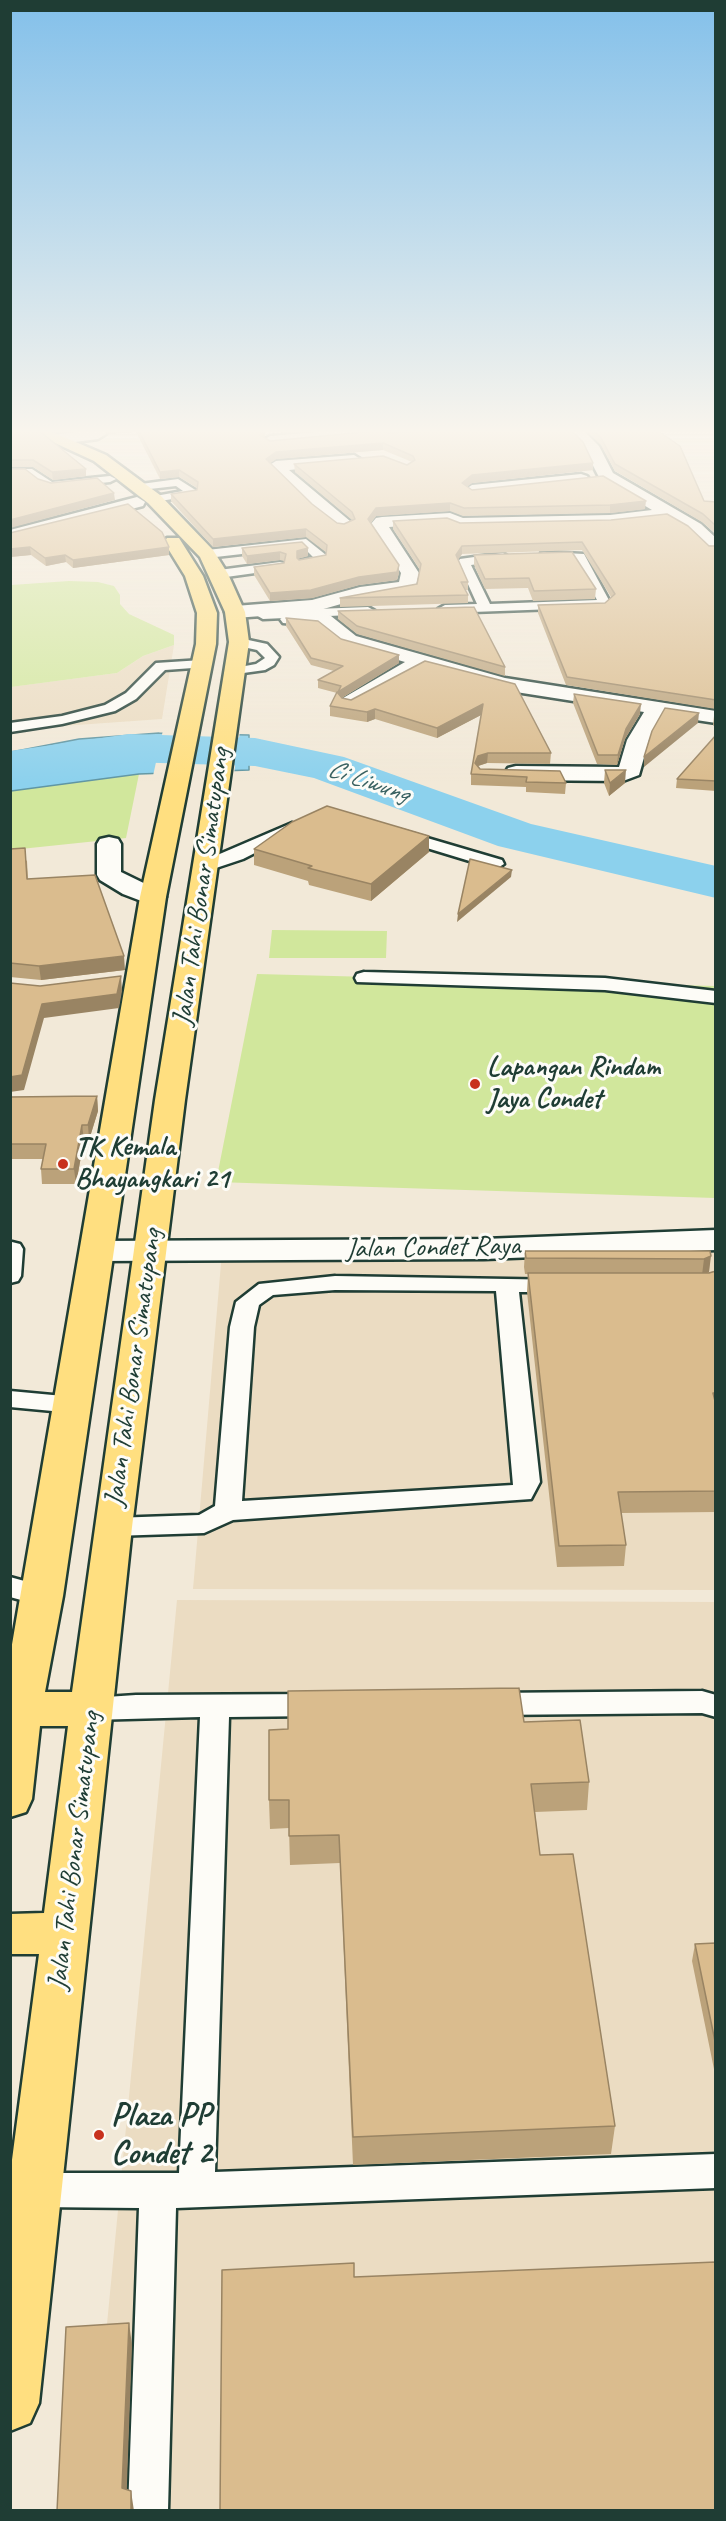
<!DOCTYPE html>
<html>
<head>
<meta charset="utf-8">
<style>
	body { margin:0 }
	#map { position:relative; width:726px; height:2521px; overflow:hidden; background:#f2e9d8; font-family:Caveat,sans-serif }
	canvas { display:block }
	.frame { position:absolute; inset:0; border:12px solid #1f3d34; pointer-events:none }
</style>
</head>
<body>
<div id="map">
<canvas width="726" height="2521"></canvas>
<div class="frame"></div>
</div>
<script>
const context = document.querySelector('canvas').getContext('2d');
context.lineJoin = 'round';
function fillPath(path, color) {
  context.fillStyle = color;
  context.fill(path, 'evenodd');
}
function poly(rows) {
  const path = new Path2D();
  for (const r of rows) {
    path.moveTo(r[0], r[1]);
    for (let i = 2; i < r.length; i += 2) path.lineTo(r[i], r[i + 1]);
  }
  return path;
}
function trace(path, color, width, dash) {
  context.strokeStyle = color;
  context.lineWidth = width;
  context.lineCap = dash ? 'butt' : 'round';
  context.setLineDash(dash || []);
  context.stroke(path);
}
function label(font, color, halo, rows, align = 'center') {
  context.font = font + ' Caveat,sans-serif';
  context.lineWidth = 6;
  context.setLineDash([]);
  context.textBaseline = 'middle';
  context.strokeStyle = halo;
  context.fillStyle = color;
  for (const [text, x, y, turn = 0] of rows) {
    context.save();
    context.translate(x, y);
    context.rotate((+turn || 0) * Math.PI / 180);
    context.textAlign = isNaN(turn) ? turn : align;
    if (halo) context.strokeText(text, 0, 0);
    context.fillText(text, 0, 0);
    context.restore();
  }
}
const built = poly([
	[174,645,162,719,63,726,11,733,10,687,117,673,143,656],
	[715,1247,715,1590,193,1589,222,1252],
	[177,1600,715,1602,715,2510,89,2510]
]);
const green = poly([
	[69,581,98,582,114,586,120,595,120,604,129,614,174,635,174,645,143,656,117,673,11,687,11,585],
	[139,774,126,838,11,850,11,791],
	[272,930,387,931,386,958,269,958],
	[257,974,715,986,715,1198,216,1182]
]);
const water = poly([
	[159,733,249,735,249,770,139,774,11,791,11,752,79,739,159,733]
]);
const pier = poly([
	[163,730,240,731,234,774,153,776]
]);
const river = poly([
	[129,734,255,738,344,757,531,824,716,866,716,898,498,846,314,778,255,766,129,762,10,779,10,751,129,734]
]);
const service = poly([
	[10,469,32,469,52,482,110,476,116,479,110,482,52,488,40,485,26,474,10,475,10,469],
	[178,479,197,491,197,495,154,502,150,501,150,497,183,491,176,486,141,490,135,487,141,484,178,479],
	[306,539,326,555,326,561,299,566,299,560,313,557,303,547,207,558,201,554,207,550,306,539],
	[545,552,584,554,611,604,610,607,445,613,438,609,445,605,477,604,458,562,460,559,503,553,509,557,507,560,471,565,490,604,597,600,576,561,541,559,541,553,545,552],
	[280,562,284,563,284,569,219,578,213,574,219,570,280,562],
	[368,607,375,611,373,614,263,619,256,615,263,611,368,607],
	[239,638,267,644,279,657,274,665,265,670,229,675,229,669,256,664,265,658,257,650,234,645,232,642,239,638],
	[202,660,207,661,207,667,165,670,136,699,115,711,62,724,10,732,10,723,62,716,105,705,126,693,156,663,202,660],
	[292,823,298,825,300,828,298,831,243,859,207,871,199,866,201,862,292,823],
	[400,830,502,860,504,864,496,869,394,838,392,835,394,832,400,830],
	[364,972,605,978,716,991,716,1003,605,990,357,982,355,978,357,974,364,972],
	[12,1242,20,1244,23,1249,21,1276,18,1281,10,1283,12,1242],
	[335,1276,565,1280,568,1285,565,1290,557,1292,519,1292,540,1482,531,1499,233,1520,204,1533,113,1536,104,1534,100,1527,104,1520,113,1518,199,1515,215,1506,230,1327,236,1302,259,1284,335,1276],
	[335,1290,496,1291,513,1485,242,1501,254,1327,259,1305,273,1295,335,1290],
	[10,1391,74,1397,83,1399,86,1405,83,1411,74,1413,10,1407,10,1391],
	[10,1577,53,1589,57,1596,53,1603,43,1606,10,1597,10,1577],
	[702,1691,716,1695,716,1717,702,1713,492,1715,482,1712,478,1704,482,1696,492,1693,702,1691],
	[318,1694,328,1697,332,1705,328,1713,318,1716,229,1717,215,2172,716,2154,716,2188,176,2208,168,2510,128,2510,139,2208,35,2207,22,2202,17,2190,22,2178,35,2173,179,2173,200,1717,91,1720,81,1717,76,1709,81,1701,91,1698,136,1695,318,1694]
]);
const minor = poly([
	[85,431,106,431,106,434,98,439,59,444,51,439,59,434,85,431],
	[327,431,386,431,378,436,270,446,262,441,270,436,327,431],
	[567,431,584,431,599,446,613,473,701,524,716,538,716,553,710,552,689,532,667,519,610,525,460,528,447,523,389,527,419,573,415,590,362,598,313,612,293,613,331,616,356,636,505,678,716,711,716,723,663,715,649,740,639,775,623,781,516,780,508,778,505,773,508,768,516,766,619,767,627,740,644,712,503,690,425,668,350,708,343,706,339,702,343,698,405,662,342,644,319,626,283,623,280,619,288,614,235,618,225,612,235,606,312,600,360,587,399,582,401,573,370,525,376,518,382,517,450,513,463,518,610,515,652,510,600,479,584,448,567,431],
	[354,455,362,460,360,463,289,470,350,521,353,525,350,529,344,530,338,529,313,510,268,466,276,461,354,455],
	[581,474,587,476,589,479,587,482,472,495,464,490,472,485,581,474],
	[137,497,145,502,143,506,10,540,10,530,137,497],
	[109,837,118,839,121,844,121,872,162,892,166,897,162,902,153,905,144,902,123,894,100,880,97,875,97,844,100,839,109,837]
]);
const tertiary = poly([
	[716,1230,716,1250,484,1259,96,1261,84,1258,80,1251,84,1244,96,1241,484,1239,716,1230]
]);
const trunk = poly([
	[29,431,50,431,106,455,160,495,213,550,228,574,245,612,249,642,185,1100,132,1527,39,2403,30,2423,10,2431,10,2175,39,1954,10,1954,10,1914,44,1913,68,1726,40,1726,32,1799,26,1812,10,1817,10,1656,140,897,196,644,197,613,185,576,164,542,167,538,179,538,203,576,217,613,216,644,166,897,63,1596,45,1692,72,1692,155,1100,229,642,225,612,200,557,148,503,94,461,29,431]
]);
const wall = poly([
	[10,431,86,469,86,476,53,480,33,467,10,467],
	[107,431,265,431,265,436,264,437,270,441,388,433,593,470,472,483,467,486,472,490,645,509,610,513,463,516,450,511,376,516,371,523,399,565,399,573,397,580,359,585,312,598,270,601,254,575,254,567,284,563,284,561,280,560,247,564,242,556,242,548,302,542,308,556,297,559,299,560,326,555,327,553,306,537,213,547,171,501,171,494,197,490,197,488,179,477,160,479,136,432,108,434],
	[383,450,412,462,407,465,294,464,295,472,352,520,344,524,337,523,312,504,270,463,276,459],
	[586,431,658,431,704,501,716,502,716,534,702,522,615,471,601,445],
	[393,521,460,523,716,546,716,709,566,685,538,613,538,605,605,603,611,597,582,550,462,554,458,559,468,582,468,590,465,590,468,595,468,603,340,607,340,598,417,584,420,570,393,529],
	[10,533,169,547,169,555,73,568,66,562,46,566,31,555,10,557],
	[474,555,596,589,595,599,533,601,528,588,485,589,474,565],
	[338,611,505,667,505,676,357,634,338,619],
	[286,618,341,639,399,655,399,663,342,698,351,700,425,661,551,753,550,764,487,763,478,766,480,769,566,783,565,794,526,792,526,787,471,785,471,774,481,715,437,738,375,719,367,722,330,716,330,706,337,693,318,688,318,680,334,671,311,665,286,626],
	[574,694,640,714,625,739,617,765,597,764,573,703],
	[716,715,716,727,713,725,714,716],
	[716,735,716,791,676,788,677,779],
	[605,770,625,783,609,796,604,783],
	[429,836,429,852,371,901,309,885,308,881,254,865,254,849],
	[10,849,27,861,28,879,125,970,41,980,10,977],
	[97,1096,98,1111,89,1140,84,1140,76,1184,42,1184,41,1169,43,1159,10,1159,10,1097],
	[525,1251,710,1251,709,1272,705,1273,716,1271,716,1512,621,1513,626,1545,624,1566,557,1567,527,1292,528,1274,525,1274,524,1267],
	[524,1722,589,1782,587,1810,535,1812,540,1855,615,2126,611,2154,353,2165,340,1863,290,1865,289,1828,270,1829,269,1800],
	[716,1943,716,2079,692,1961,695,1944]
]);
const shadedWall = poly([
	[108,431,136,431,136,432,108,434],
	[263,431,265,431,265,436,260,442,260,435],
	[383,443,383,450,276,459,266,466,266,459,276,452],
	[593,463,593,470,472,483,462,491,462,483,472,475],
	[86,469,86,476,53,480,52,472],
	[179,470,179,477,160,479,160,472],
	[114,493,115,500,10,528,10,520],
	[646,501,645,509,610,513,610,505],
	[450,503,450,511,376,516,368,526,368,519,376,508],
	[306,529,306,537,213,547,213,539],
	[462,546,462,554,456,563,456,555],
	[30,547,31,555,10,557,10,549],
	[169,547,169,555,73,568,73,560],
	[308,548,308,556,297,559,297,566,297,551],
	[280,552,280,560,247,564,247,556],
	[65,555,66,562,46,566,45,558],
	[399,565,399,573,397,580,359,585,312,598,270,601,270,593],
	[399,655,399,663,338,700,338,692],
	[483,704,483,714,437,738,437,728],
	[641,704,640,714,625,739,617,765,618,755,626,729],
	[375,709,375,719,367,722,367,712],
	[699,713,698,723,644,767,644,757],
	[488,753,487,763,478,766,475,763,478,756],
	[626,770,625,783,609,796,610,783],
	[429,836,429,852,371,901,371,884],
	[512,870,511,877,457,922,458,914],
	[124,956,125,970,41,980,39,966],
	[121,976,122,991,119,1008,44,1018,24,1090,10,1092,10,1077,42,1004],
	[97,1096,98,1111,89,1140,88,1125],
	[82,1125,84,1140,76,1184,74,1169],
	[711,1256,709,1272,702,1275,704,1259],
	[129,2323,132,2345,126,2510,122,2488],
	[131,2491,134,2511,131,2511]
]);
const building = poly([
	[10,431,38,431,42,433,86,469,52,472,33,460,10,460,10,431],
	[139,431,263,431,260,435,270,441,375,431,386,431,388,433,426,431,572,431,583,442,593,463,472,475,462,483,472,490,603,476,646,501,610,505,464,508,450,503,376,508,368,519,399,565,397,572,359,577,311,590,270,593,254,567,284,563,286,554,280,552,247,556,242,548,302,542,308,548,297,551,297,558,299,560,326,555,327,545,306,529,213,539,171,494,197,490,198,482,179,470,160,472,139,431],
	[383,443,413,456,415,460,407,465,383,456,294,464,352,512,355,519,344,524,337,523,312,504,266,459,276,452,383,443],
	[594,431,658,431,680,446,704,501,716,502,716,526,703,514,615,464,601,438,594,431],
	[10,469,25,469,38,479,51,483,97,478,114,493,10,520,10,469],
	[128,504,162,532,169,547,73,560,65,555,45,558,30,547,10,549,10,533,128,504],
	[667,514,688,526,709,546,716,546,716,700,567,677,538,605,605,603,615,594,582,542,462,546,456,555,468,582,461,582,468,595,340,598,417,584,421,564,393,521,447,518,460,523,611,520,667,514],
	[572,552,596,589,534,591,529,578,485,579,474,555,572,552],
	[474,607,505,667,357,626,338,611,474,607],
	[286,618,318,621,341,639,399,655,338,692,341,686,318,680,343,666,311,658,286,618],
	[425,661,515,684,551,753,488,753,478,756,475,763,480,769,560,771,566,783,526,782,527,777,471,774,483,704,437,728,375,709,367,712,330,706,337,692,342,698,351,700,425,661],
	[574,694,641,704,626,729,618,755,598,755,574,694],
	[665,708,699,713,644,757,652,731,665,708],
	[716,735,716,781,677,779,716,735],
	[605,770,626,770,610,783,605,770],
	[327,806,429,836,371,884,308,868,312,866,254,849,292,822,327,806],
	[25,848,27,879,95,875,124,956,39,966,10,963,10,849,25,848],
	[470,859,512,870,458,914,470,859],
	[121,976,117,994,42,1004,22,1075,10,1077,10,983,40,986,121,976],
	[97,1096,88,1125,82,1125,74,1169,41,1169,46,1144,10,1144,10,1097,97,1096],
	[525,1251,710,1251,711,1256,704,1259,526,1258,525,1251],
	[716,1271,716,1393,713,1393,716,1405,716,1491,618,1492,626,1545,559,1546,528,1273,709,1273,716,1271],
	[519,1688,524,1722,580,1720,589,1782,531,1784,540,1855,573,1854,615,2126,353,2137,339,1835,289,1836,289,1800,269,1800,269,1730,288,1729,288,1691,519,1688],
	[716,1943,716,2046,695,1944,716,1943],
	[716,2262,716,2511,220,2511,222,2270,354,2263,354,2277,716,2262],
	[129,2323,122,2488,131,2491,131,2511,57,2511,66,2327,129,2323]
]);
const markers = [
	[475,1084,6,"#c8321e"],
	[63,1164,6,"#c8321e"],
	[99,2135,6,"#c8321e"]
];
const farWaternames = [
	["Ci Liwung",368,782,19]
];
const streetNames = [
	["Jalan Tahi Bonar Simatupang",202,887,-82],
	["Jalan Condet Raya",433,1248,-1],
	["Jalan Tahi Bonar Simatupang",134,1368,-82],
	["Jalan Tahi Bonar Simatupang",75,1851,-83]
];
const poiNames = [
	["Lapangan Rindam",487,1068],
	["Jaya Condet",487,1100],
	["TK Kemala",75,1148],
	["Bhayangkari 21",75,1180]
];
const nearPoinames = [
	["Plaza PP",111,2116],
	["Condet 2",111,2154]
];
fillPath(built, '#ebdcc2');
fillPath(green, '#d1e79c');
fillPath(water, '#8cd1ed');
trace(water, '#6096a3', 1.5);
fillPath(pier, '#f2e9d8');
fillPath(river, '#8cd1ed');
trace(service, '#1f3d34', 5);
trace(minor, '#1f3d34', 5);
trace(tertiary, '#1f3d34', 5);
trace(trunk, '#1f3d34', 5);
fillPath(service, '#fdfcf7');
fillPath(minor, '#fdfcf7');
fillPath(tertiary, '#fdfcf7');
fillPath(trunk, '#ffdf80');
fillPath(wall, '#bba27a');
fillPath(shadedWall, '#998463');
fillPath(building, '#dabc8e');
trace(building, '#998463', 1.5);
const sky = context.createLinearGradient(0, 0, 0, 784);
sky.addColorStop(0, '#83c0ea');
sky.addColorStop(0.55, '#f9f5ed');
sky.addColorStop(1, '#f9f5ed00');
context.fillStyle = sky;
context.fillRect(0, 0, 726, 784);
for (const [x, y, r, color] of markers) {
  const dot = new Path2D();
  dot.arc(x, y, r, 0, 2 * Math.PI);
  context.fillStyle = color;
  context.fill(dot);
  trace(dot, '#fdfcf7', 2);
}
label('italic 26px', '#3a6262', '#fdfcf7', farWaternames);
label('28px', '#1f3d34', '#fdfcf7', streetNames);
label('bold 28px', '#1f3d34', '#fdfcf7', poiNames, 'left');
label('bold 33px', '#1f3d34', '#fdfcf7', nearPoinames, 'left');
</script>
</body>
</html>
